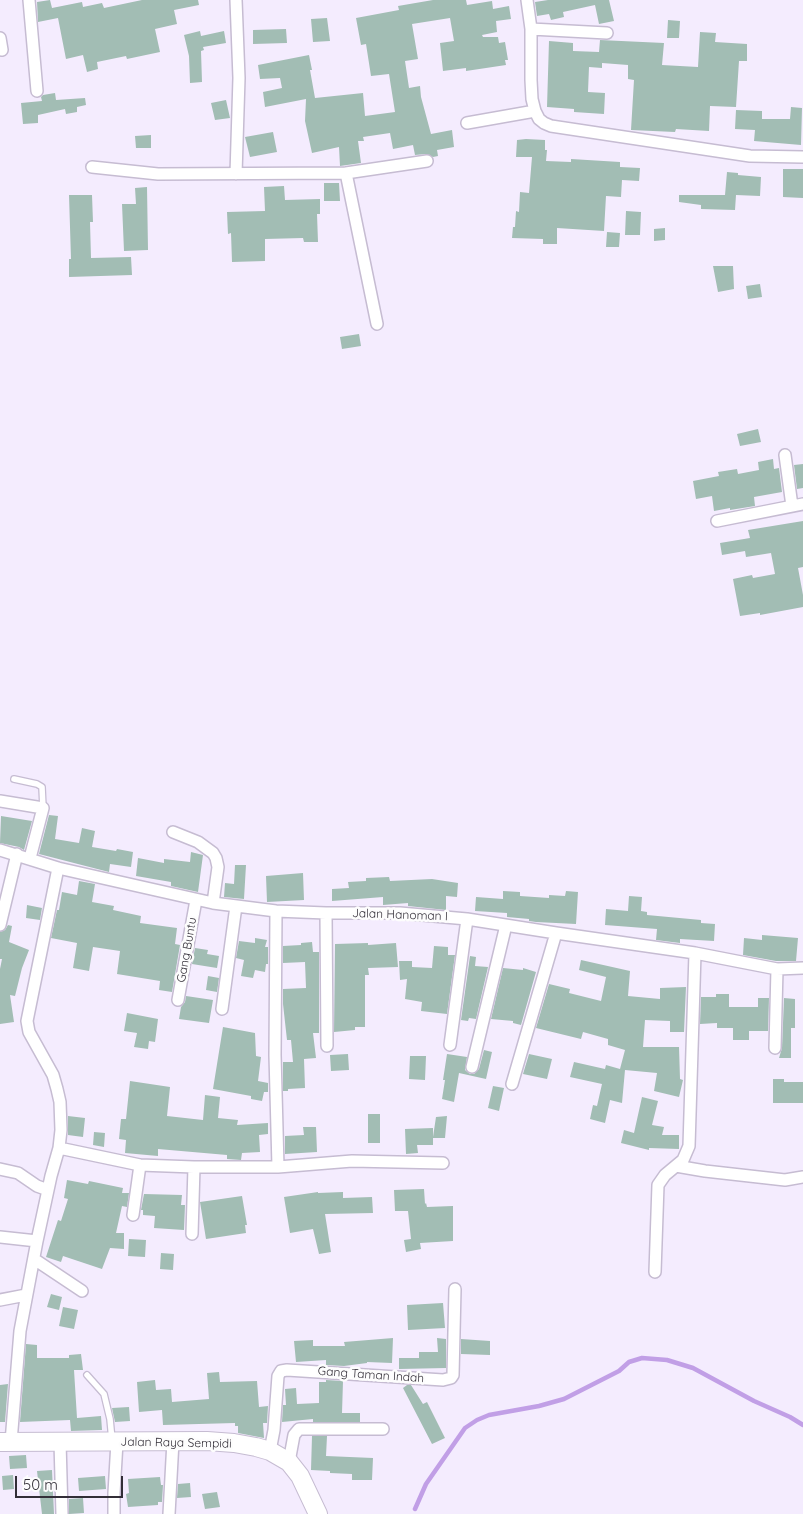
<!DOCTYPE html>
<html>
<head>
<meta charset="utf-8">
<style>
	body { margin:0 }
	#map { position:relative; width:803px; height:1514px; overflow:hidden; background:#f4ecfe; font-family:Quicksand,sans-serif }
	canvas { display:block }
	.scale { position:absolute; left:15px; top:1476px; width:108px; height:22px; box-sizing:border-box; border:2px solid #322e37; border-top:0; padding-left:6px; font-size:15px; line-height:18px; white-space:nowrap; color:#322e37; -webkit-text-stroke:4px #fdfdfd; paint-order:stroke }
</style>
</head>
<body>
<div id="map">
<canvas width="803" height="1514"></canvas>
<div class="scale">50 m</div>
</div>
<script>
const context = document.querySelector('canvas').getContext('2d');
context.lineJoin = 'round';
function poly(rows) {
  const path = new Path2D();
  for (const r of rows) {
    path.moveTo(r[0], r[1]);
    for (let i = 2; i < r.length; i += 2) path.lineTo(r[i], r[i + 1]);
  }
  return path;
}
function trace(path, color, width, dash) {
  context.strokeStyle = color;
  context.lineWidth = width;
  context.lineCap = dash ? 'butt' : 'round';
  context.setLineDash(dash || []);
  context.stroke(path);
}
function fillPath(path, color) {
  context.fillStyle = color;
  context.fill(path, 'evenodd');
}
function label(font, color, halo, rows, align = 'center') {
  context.font = font + ' Quicksand,sans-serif';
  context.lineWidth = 5;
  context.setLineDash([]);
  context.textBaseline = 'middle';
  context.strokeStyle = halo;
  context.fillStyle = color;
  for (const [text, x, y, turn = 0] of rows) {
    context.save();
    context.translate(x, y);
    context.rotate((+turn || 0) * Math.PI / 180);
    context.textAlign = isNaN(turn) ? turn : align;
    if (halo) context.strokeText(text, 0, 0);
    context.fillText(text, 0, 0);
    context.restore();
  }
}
const stream = poly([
	[415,1509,426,1484,465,1428,477,1420,489,1415,539,1406,564,1399,619,1371,629,1362,642,1358,667,1360,693,1368,754,1401,790,1417,803,1425]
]);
const building = poly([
	[50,0,52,8,82,2,83,7,102,3,104,8,142,0,198,0,199,5,174,10,177,24,155,29,160,52,127,59,126,56,97,62,98,69,87,72,83,55,66,59,58,18,38,22,37,2],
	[433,0,466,0,467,5,492,1,493,9,509,6,511,19,496,21,497,32,482,35,483,37,498,37,499,43,505,42,508,60,505,60,506,65,466,71,466,68,443,71,440,43,454,41,450,18,412,24,418,59,405,61,409,88,420,86,421,97,431,134,452,130,454,147,437,150,438,156,433,157,426,154,415,155,413,145,393,149,390,133,363,137,364,141,358,141,361,163,340,166,339,147,312,153,305,121,306,99,265,107,263,92,282,88,280,78,260,79,258,65,309,55,312,70,310,70,315,98,363,93,365,116,395,112,389,74,371,76,366,44,361,45,356,18,399,10,398,6],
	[548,0,609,0,614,21,599,24,595,5,563,12,564,17,551,20,549,14,537,16,535,2],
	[327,18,330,41,313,42,311,19],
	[668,20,680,21,679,38,667,38],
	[286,29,287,43,253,44,253,30],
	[200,31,201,36,224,31,226,43,203,47,204,50,201,51,202,82,190,83,189,56,184,35],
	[700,32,716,33,715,42,747,44,747,61,739,61,736,107,710,106,709,131,676,129,675,132,631,130,634,80,628,79,628,65,602,63,602,68,589,67,588,92,605,93,604,114,574,112,574,109,547,107,549,41,573,43,573,51,599,52,600,40,664,43,662,65,698,67],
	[55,93,56,100,85,98,86,105,77,107,77,112,66,114,65,109,38,115,38,123,23,124,21,103,42,101,41,97,43,95],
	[226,100,230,118,215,120,211,103],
	[791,107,802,108,801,145,754,141,755,130,735,129,736,110,762,111,762,119,790,119],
	[273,132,277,152,250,157,245,137],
	[151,135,151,148,136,148,135,136],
	[526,139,545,140,545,150,547,150,546,161,571,162,571,159,620,162,620,167,640,168,639,181,622,180,621,197,606,196,604,231,557,228,557,244,543,244,543,239,512,238,513,227,515,227,516,211,519,212,520,192,529,193,532,157,516,157,517,140],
	[783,169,803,169,803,198,783,197],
	[727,172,738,173,738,175,761,177,760,196,736,195,735,210,701,209,701,205,679,202,679,195,725,195],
	[324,183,339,183,340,201,324,201],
	[284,186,285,200,320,199,320,214,317,214,318,242,304,242,303,238,265,239,265,261,232,262,231,233,228,234,227,212,265,211,264,187],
	[147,187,148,250,124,251,122,204,136,204,135,188],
	[69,195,92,195,93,222,90,222,91,258,131,257,132,275,69,277,69,259,71,259],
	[626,211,641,212,640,235,625,235],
	[665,228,665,240,654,241,654,229],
	[607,232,620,233,619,247,606,247],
	[713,266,733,266,734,289,718,292],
	[760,284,762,297,748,299,746,286],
	[359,334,361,346,342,349,340,337],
	[758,429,761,442,740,446,737,434],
	[773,459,774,469,779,468,782,492,754,497,755,506,730,510,730,508,714,511,712,496,696,499,693,481,719,476,718,472,737,469,738,474,759,470,758,462],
	[803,464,803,488,797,489,794,465],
	[803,521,803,567,798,568,803,595,803,607,760,615,760,613,740,616,733,579,752,575,753,578,775,574,771,553,746,557,745,551,722,555,720,543,750,538,748,530],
	[49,815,58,816,55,839,79,843,82,828,95,831,92,847,116,851,117,849,133,852,131,867,110,864,109,872,39,854],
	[1,816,32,821,24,850,19,847,0,843],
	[191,852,203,855,198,892,171,886,171,882,136,876,138,858,164,863,164,859,190,862],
	[235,865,246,865,244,899,224,897,225,883,234,884],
	[303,873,304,900,267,902,266,876],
	[389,877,390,881,432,879,458,883,457,897,446,896,446,910,408,906,408,903,383,905,383,897,332,901,332,889,349,888,348,882,366,881,366,878],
	[79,881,95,884,92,902,114,906,113,910,141,916,140,923,177,928,175,944,180,945,172,992,159,990,160,981,117,974,120,951,93,947,89,971,73,968,77,943,51,938,57,910,59,910,62,892,77,895],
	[503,891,520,892,520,896,549,898,549,895,565,896,566,891,578,892,576,924,536,922,529,921,529,919,507,917,507,913,475,911,476,897,503,899],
	[629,896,642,897,641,911,647,912,647,915,701,920,701,923,715,924,714,941,680,939,680,943,656,940,657,929,605,925,606,909,628,911],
	[27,905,42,908,40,920,26,918],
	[8,925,12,926,9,942,29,950,22,968,15,996,10,995,14,1022,0,1024,0,969,2,959,0,959,0,932,5,930],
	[762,935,798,938,796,961,776,961,743,955,744,938,762,940],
	[255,938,267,940,265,947,268,947,268,964,266,964,265,972,255,970,253,978,241,976,244,960,236,958,239,941,255,943],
	[312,942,313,952,319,952,319,1033,313,1033,316,1058,304,1059,305,1088,288,1089,288,1091,283,1091,283,1062,293,1062,291,1040,287,1040,283,1004,283,989,306,988,305,962,283,963,283,946,301,945,301,943],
	[368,943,368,945,396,943,398,967,368,968,369,975,365,975,365,1027,355,1027,355,1030,334,1032,335,944],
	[434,946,448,947,448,955,455,955,447,1014,421,1011,422,1002,405,999,407,979,400,980,399,961,412,961,412,967,432,968],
	[195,948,208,950,207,954,219,956,217,968,192,964],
	[470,956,476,957,475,966,488,967,476,1019,469,1018,468,1021,461,1020],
	[581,960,630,971,628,996,660,999,660,988,686,987,684,1032,670,1032,670,1021,645,1020,643,1047,679,1047,680,1079,683,1080,679,1097,654,1091,657,1073,625,1070,622,1103,610,1100,605,1123,590,1119,593,1105,597,1106,602,1084,570,1077,574,1062,605,1069,606,1065,620,1069,625,1050,608,1045,608,1039,583,1032,581,1039,536,1028,549,984,570,989,569,993,601,1001,606,977,579,970],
	[503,968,523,970,523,968,536,972,521,1025,513,1023,513,1021,491,1019],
	[208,976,219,978,217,992,206,990],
	[716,994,729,994,729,1007,758,1007,758,998,769,998,768,1031,749,1031,749,1040,733,1040,733,1028,717,1028,717,1023,700,1024,701,997,716,997],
	[186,996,213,1000,209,1023,179,1019,181,1007,185,1002],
	[784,998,795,999,795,1028,791,1028,791,1058,779,1058,782,1048],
	[127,1013,158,1019,155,1042,149,1041,148,1049,134,1047,137,1033,124,1031],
	[223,1027,255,1033,256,1056,261,1057,258,1081,268,1083,268,1092,264,1092,262,1101,251,1099,251,1096,213,1089],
	[484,1050,492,1052,486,1079,459,1073,454,1102,442,1099,445,1080,443,1080,447,1054,467,1057,465,1070,470,1074,474,1074,479,1069],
	[348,1054,349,1070,331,1071,330,1055],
	[529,1054,552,1059,547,1079,523,1074],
	[410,1056,426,1056,425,1080,409,1079],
	[773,1079,784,1079,784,1082,803,1082,803,1103,773,1103],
	[130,1081,170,1087,167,1116,203,1120,205,1095,220,1097,218,1118,238,1120,237,1125,268,1123,268,1134,259,1135,260,1152,242,1153,241,1160,227,1159,227,1155,158,1149,158,1156,125,1153,126,1140,119,1139,121,1119,126,1119],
	[493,1086,504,1088,499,1111,488,1108],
	[642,1097,658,1101,652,1125,664,1127,662,1135,679,1135,679,1149,649,1148,649,1150,621,1143,624,1130,634,1133],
	[368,1114,380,1114,380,1143,368,1143],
	[68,1116,85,1118,83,1137,68,1135],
	[447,1116,445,1138,433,1138,433,1145,417,1145,418,1153,406,1154,405,1129,433,1128,433,1137,436,1117],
	[303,1127,316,1127,317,1152,285,1154,285,1136,304,1135],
	[94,1132,105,1133,104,1147,93,1145],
	[67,1180,88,1184,89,1181,123,1188,122,1193,129,1193,127,1207,122,1206,116,1233,124,1233,124,1249,110,1248,102,1269,63,1256,61,1262,46,1257,58,1220,61,1221,68,1199,64,1198],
	[424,1189,425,1204,426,1203,427,1207,453,1206,453,1241,420,1243,421,1249,406,1252,404,1240,411,1239,408,1211,395,1211,394,1190],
	[318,1192,318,1193,343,1192,343,1198,372,1197,373,1213,325,1214,331,1252,319,1254,313,1229,290,1233,284,1197],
	[144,1194,182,1195,181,1205,185,1205,184,1230,154,1228,155,1216,143,1215,143,1210,141,1210],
	[242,1196,247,1225,245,1225,246,1233,206,1239,200,1202],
	[129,1239,146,1240,145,1257,128,1256],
	[161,1253,174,1254,173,1270,160,1269],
	[51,1294,62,1297,59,1310,47,1307],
	[443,1303,445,1328,408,1330,407,1305],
	[63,1307,78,1310,74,1329,59,1326],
	[393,1338,392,1363,367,1362,367,1363,344,1366,326,1365,326,1360,296,1362,294,1341,313,1340,313,1346,345,1346,344,1342],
	[437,1338,446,1339,446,1368,399,1369,399,1358,419,1358,419,1352,438,1352],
	[461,1339,490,1341,490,1355,461,1354],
	[26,1344,37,1345,37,1358,69,1358,69,1355,81,1354,83,1370,74,1370,77,1418,101,1416,102,1430,71,1431,70,1420,20,1422],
	[219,1372,220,1382,257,1381,259,1407,268,1406,267,1423,263,1423,264,1438,238,1433,238,1426,235,1426,235,1423,163,1425,162,1410,139,1412,137,1382,155,1380,156,1390,171,1389,172,1402,209,1399,207,1373],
	[326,1380,343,1381,342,1413,360,1413,360,1422,313,1422,313,1419,282,1422,283,1405,286,1405,285,1389,296,1388,297,1404,319,1403,319,1382,326,1382],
	[8,1384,5,1422,0,1422,0,1385],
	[407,1385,411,1385,423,1404,427,1402,445,1438,432,1444,403,1388],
	[129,1407,130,1421,115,1422,112,1408],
	[312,1436,327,1436,326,1456,373,1458,372,1480,352,1480,352,1474,330,1473,330,1471,311,1470],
	[26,1455,27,1468,10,1469,9,1456],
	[52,1470,54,1514,42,1514,37,1471],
	[13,1475,14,1489,3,1490,2,1476],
	[105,1476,106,1489,79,1491,78,1478],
	[160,1477,161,1485,163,1485,162,1502,158,1502,158,1505,128,1507,126,1494,129,1493,128,1479],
	[190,1483,191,1497,177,1498,178,1484],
	[217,1492,220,1507,205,1509,202,1494],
	[83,1498,84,1513,69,1514,69,1499]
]);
const lane = poly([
	[14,779,37,784,42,787,43,808],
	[87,1375,104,1394,110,1419,112,1440]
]);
const street = poly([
	[29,0,37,91],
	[236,0,239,78,236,174],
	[527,0,531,29,531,80,532,99,535,111,539,119,544,123,551,126,750,156,803,157],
	[531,29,607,33],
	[0,38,2,50],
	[467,123,535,111],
	[92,167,158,174,346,173,427,161],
	[346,173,377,324],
	[785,455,792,506],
	[717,521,803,504],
	[0,801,43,808,30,858],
	[173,832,198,842,213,853,216,858,218,867,213,903],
	[0,850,58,868,213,903,276,911,326,913,400,913,467,919,556,933,695,953,777,969,803,968],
	[276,911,275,1055,278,1167],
	[326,913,327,1046],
	[0,925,17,854],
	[178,1000,196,900],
	[222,1009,236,906],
	[450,1045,467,919],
	[775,1048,777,969],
	[472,1067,506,925],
	[512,1084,556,933],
	[59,1148,140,1165,194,1167,278,1167,352,1161,443,1163],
	[676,1166,705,1171,785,1180,803,1177],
	[0,1169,18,1173,37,1186,48,1190],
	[133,1215,140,1165],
	[192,1234,194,1167],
	[0,1237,37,1241],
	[34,1259,82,1291],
	[655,1272,658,1185,665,1175,683,1160,689,1146,695,953],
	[0,1300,26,1295],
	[11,1442,20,1331,37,1241,51,1176,59,1148,61,1130,60,1102,57,1089,53,1075,29,1032,27,1021,58,868],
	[60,1442,62,1514],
	[270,1451,274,1430,278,1376,281,1371,287,1370,443,1380,451,1378,453,1375,455,1289],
	[289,1462,294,1435,299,1429,383,1429],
	[114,1514,114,1493,117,1442],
	[169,1514,173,1441]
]);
const primary = poly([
	[0,1442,207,1441,234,1443,256,1447,270,1451,289,1462,300,1476,318,1514]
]);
const streetNames = [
	["Jalan Hanoman I",400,915,2],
	["Gang Buntu",187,950,-80],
	["Gang Taman Indah",371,1375,4],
	["Jalan Raya Sempidi",176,1443,1]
];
trace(stream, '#c19fe6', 4.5);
fillPath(building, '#a2bdb4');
trace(lane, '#c6bcd2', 8);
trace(street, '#c6bcd2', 14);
trace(primary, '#c6bcd2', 20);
trace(lane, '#fff', 5.5);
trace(street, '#fff', 11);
trace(primary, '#fff', 18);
label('12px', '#322e37', '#fdfdfd', streetNames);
</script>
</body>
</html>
